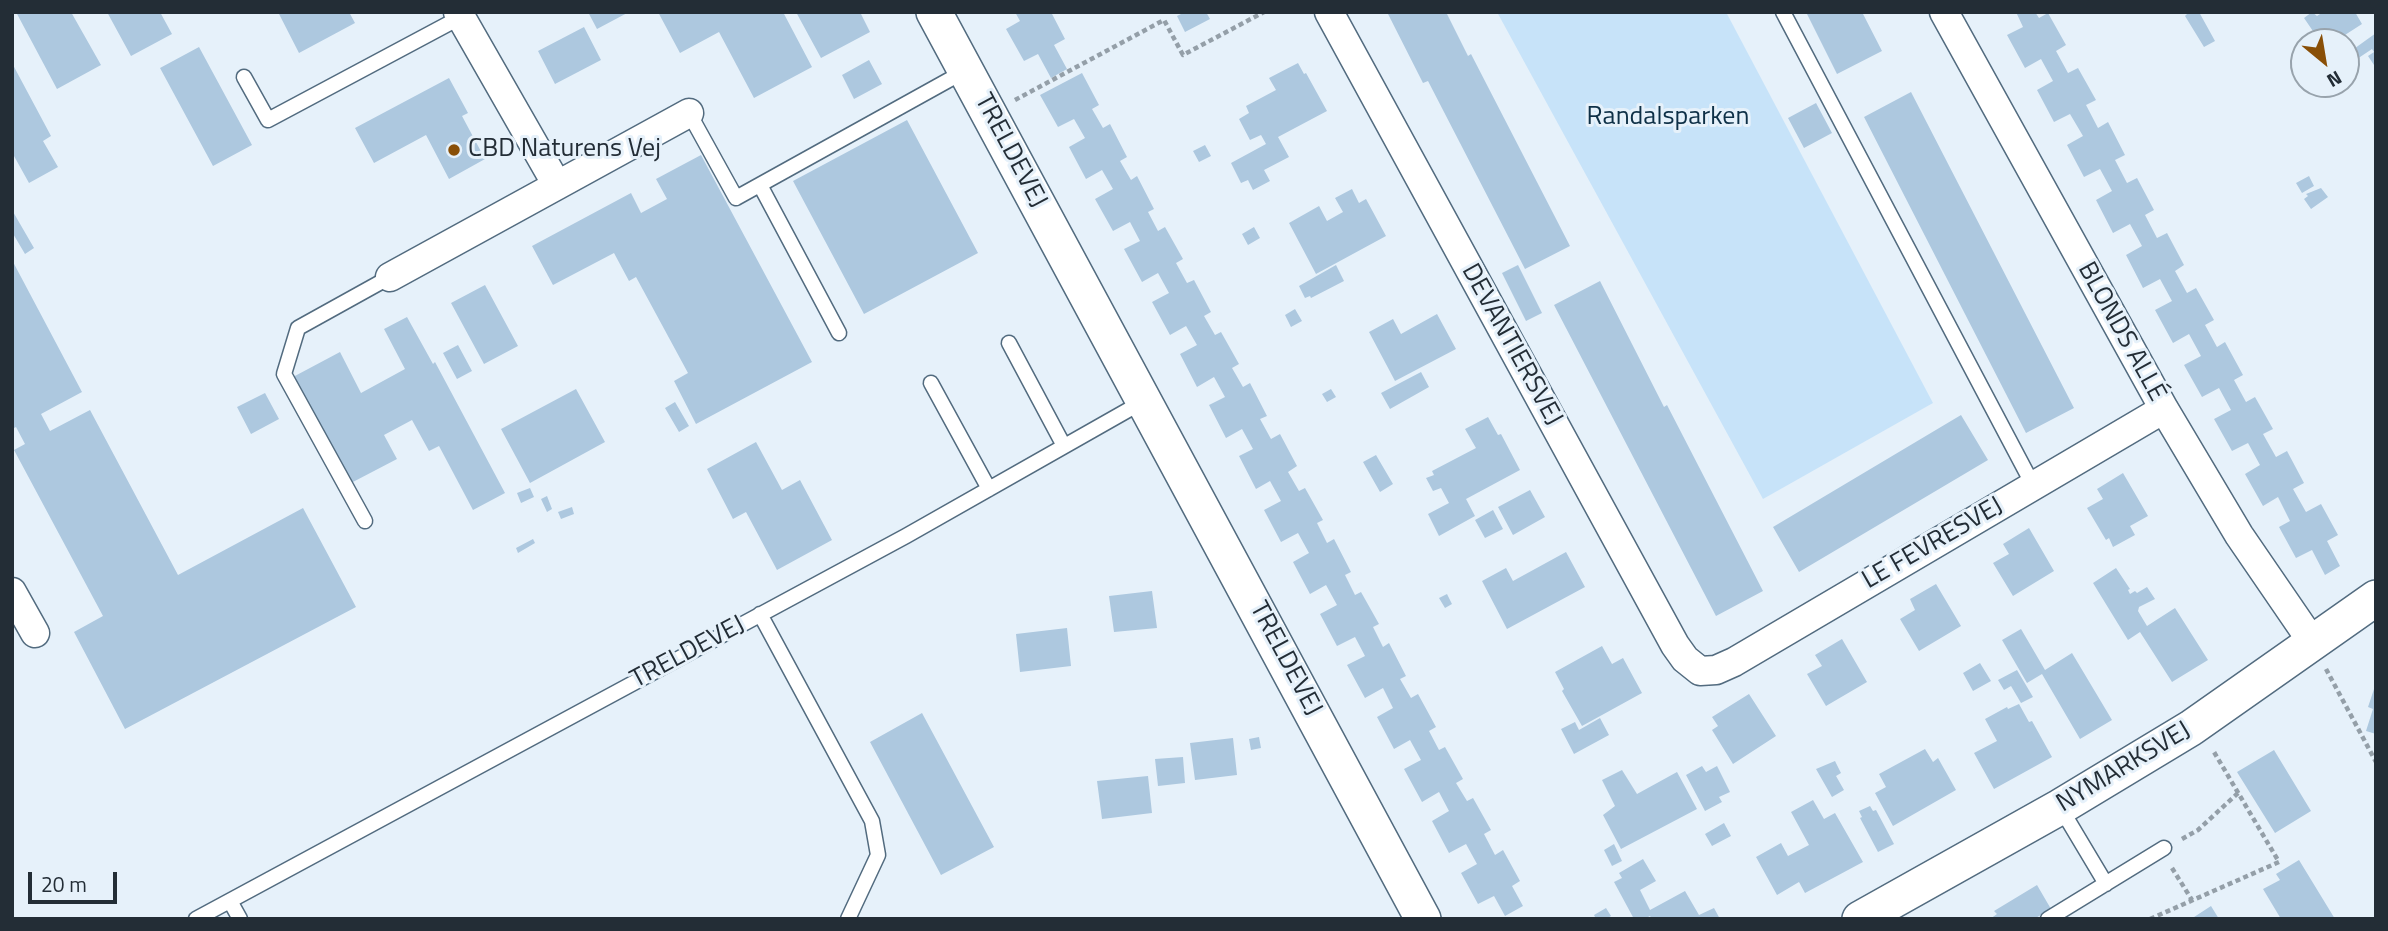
<!DOCTYPE html>
<html>
<head>
<meta charset="utf-8">
<style>
	body { margin:0 }
	#map { position:relative; width:2388px; height:931px; overflow:hidden; background:#e6f1fa; font-family:"Titillium Web",sans-serif }
	canvas { display:block }
	.frame { position:absolute; inset:0; border:14px solid #232d36; pointer-events:none }
	.north { position:absolute; left:2290px; top:28px; width:70px; height:70px; box-sizing:border-box; background:#e6f1fa; border:2px solid #98a3ac; border-radius:50%; rotate:150deg; font-size:19px; font-weight:700; line-height:28px; text-align:center; color:#232d36 }
	.north::after { content:''; display:block; margin:auto; width:24px; height:32px; background:#894f07; clip-path:polygon(50% 0,100% 100%,50% 72%,0 100%) }
	.scale { position:absolute; left:28px; top:872px; width:89px; height:32px; box-sizing:border-box; border:4px solid #232d36; border-top:0; padding-left:9px; font-size:21px; line-height:24px; white-space:nowrap; color:#232d36; -webkit-text-stroke:5px #e6f1fa; paint-order:stroke }
</style>
</head>
<body>
<div id="map">
<canvas width="2388" height="931"></canvas>
<div class="frame"></div>
<div class="north">N</div>
<div class="scale">20 m</div>
</div>
<script>
const context = document.querySelector('canvas').getContext('2d');
context.lineJoin = 'round';
function fillPath(path, color) {
  context.fillStyle = color;
  context.fill(path, 'evenodd');
}
function poly(rows) {
  const path = new Path2D();
  for (const r of rows) {
    path.moveTo(r[0], r[1]);
    for (let i = 2; i < r.length; i += 2) path.lineTo(r[i], r[i + 1]);
  }
  return path;
}
function trace(path, color, width, dash) {
  context.strokeStyle = color;
  context.lineWidth = width;
  context.lineCap = dash ? 'butt' : 'round';
  context.setLineDash(dash || []);
  context.stroke(path);
}
function label(font, color, halo, rows, align = 'center') {
  context.font = font + ' "Titillium Web",sans-serif';
  context.lineWidth = 6;
  context.setLineDash([]);
  context.textBaseline = 'middle';
  context.strokeStyle = halo;
  context.fillStyle = color;
  for (const [text, x, y, turn = 0] of rows) {
    context.save();
    context.translate(x, y);
    context.rotate((+turn || 0) * Math.PI / 180);
    context.textAlign = isNaN(turn) ? turn : align;
    if (halo) context.strokeText(text, 0, 0);
    context.fillText(text, 0, 0);
    context.restore();
  }
}
const green = poly([
	[1497,12,1726,12,1933,403,1763,499]
]);
const building = poly([
	[16,12,71,12,101,65,57,89],
	[107,12,160,12,172,34,131,56],
	[278,12,349,12,355,23,299,53],
	[588,12,629,12,597,29],
	[658,12,783,12,812,67,754,98,719,32,680,53],
	[796,12,860,12,870,32,821,58],
	[1015,12,1051,12,1065,39,1054,45,1067,69,1051,78,1038,54,1024,61,1006,29,1020,21],
	[1185,12,1206,12,1210,19,1185,32,1177,16],
	[1387,12,1446,12,1468,56,1471,54,1570,246,1525,269,1428,81,1423,83],
	[1806,12,1862,12,1882,51,1837,74],
	[2016,12,2035,12,2039,18,2048,13,2066,45,2056,51,2068,73,2078,68,2096,100,2086,105,2098,128,2108,122,2125,155,2115,160,2127,183,2137,178,2154,210,2145,215,2157,238,2167,233,2184,265,2175,271,2187,293,2196,288,2214,320,2205,325,2217,347,2225,342,2243,375,2234,380,2246,402,2255,397,2273,429,2263,434,2276,457,2287,451,2304,483,2293,489,2306,512,2321,504,2338,535,2327,541,2340,566,2325,575,2312,550,2296,558,2279,527,2290,521,2278,497,2263,506,2245,474,2260,465,2248,443,2232,451,2214,419,2231,410,2219,388,2202,397,2184,365,2201,356,2189,334,2173,343,2155,310,2172,301,2160,279,2143,288,2126,255,2142,246,2130,224,2113,233,2096,200,2112,191,2100,169,2084,177,2067,145,2083,136,2070,114,2054,122,2037,90,2053,81,2041,59,2025,68,2007,35,2023,27],
	[2189,12,2199,12,2215,41,2204,47,2185,16],
	[2312,12,2317,16,2323,12,2355,12,2362,24,2334,42,2330,42,2324,33,2317,37,2304,18],
	[584,27,601,60,555,84,538,51],
	[2376,33,2376,68,2368,56,2374,52,2372,49,2357,59,2351,51],
	[199,47,252,145,213,166,160,68],
	[869,60,882,84,854,99,842,75],
	[12,63,51,136,43,141,58,167,29,183,14,156,12,157],
	[1298,63,1304,74,1306,73,1327,111,1278,137,1289,157,1264,170,1270,181,1253,190,1248,180,1241,183,1231,163,1266,144,1261,135,1250,140,1239,119,1249,113,1246,106,1276,90,1269,78],
	[1082,73,1099,105,1092,109,1103,128,1110,124,1127,157,1120,161,1131,180,1137,176,1154,209,1148,212,1158,231,1165,227,1183,259,1176,263,1187,283,1194,280,1211,312,1204,316,1215,335,1221,332,1239,364,1232,368,1243,387,1250,383,1267,416,1260,419,1271,439,1280,434,1297,466,1288,472,1299,491,1305,488,1323,520,1317,523,1327,543,1334,539,1351,572,1345,575,1355,595,1361,592,1379,624,1373,627,1383,647,1389,643,1406,676,1400,679,1411,698,1418,694,1436,727,1429,731,1439,750,1445,747,1463,779,1456,783,1467,801,1473,798,1491,830,1484,834,1495,855,1503,850,1520,881,1512,886,1523,906,1505,916,1494,896,1478,904,1461,873,1477,864,1466,844,1449,853,1432,821,1449,811,1439,792,1422,802,1404,769,1421,760,1410,740,1394,749,1377,717,1393,708,1383,688,1365,698,1347,665,1365,656,1355,637,1337,646,1320,614,1337,605,1326,585,1310,594,1293,562,1309,553,1298,533,1281,542,1264,510,1281,501,1270,481,1256,489,1239,456,1253,449,1242,429,1226,438,1209,405,1225,397,1214,377,1197,387,1180,354,1197,345,1186,326,1170,335,1152,302,1169,293,1158,273,1142,282,1124,249,1140,241,1130,222,1113,231,1095,199,1113,189,1102,170,1086,179,1069,147,1085,138,1074,119,1058,127,1040,95],
	[449,78,468,113,462,116,485,159,449,179,426,135,374,163,355,128],
	[1911,92,2074,408,2026,433,1864,117],
	[1816,103,1832,133,1804,148,1788,118],
	[907,120,978,253,864,314,793,181],
	[1205,145,1211,156,1199,162,1193,151],
	[701,155,812,362,696,424,674,381,688,373,636,277,629,281,614,253,553,285,532,246,631,193,641,213,667,199,656,179],
	[2309,176,2314,186,2302,193,2296,183],
	[2321,188,2328,197,2311,209,2304,199,2308,196,2306,194],
	[1352,189,1359,203,1366,199,1386,236,1316,274,1289,223,1319,206,1327,221,1343,212,1335,198],
	[12,210,34,248,25,254,12,232],
	[1254,227,1260,238,1248,245,1242,234],
	[12,260,82,392,41,414,50,431,90,410,178,575,303,508,356,607,125,729,74,632,103,616,14,450,25,444,16,427,12,429],
	[1336,265,1344,281,1311,298,1310,296,1305,298,1299,286],
	[1518,265,1542,313,1526,321,1502,273],
	[1600,281,1664,407,1667,405,1763,591,1716,616,1554,305],
	[485,285,518,346,484,364,451,303],
	[1295,309,1302,321,1291,327,1285,315],
	[1437,314,1456,349,1395,381,1369,332,1393,319,1401,334],
	[407,317,433,364,435,362,505,493,473,510,439,446,429,451,412,420,384,435,397,459,351,483,293,377,340,352,361,393,405,369,384,329],
	[458,345,472,371,457,379,443,353],
	[1421,372,1429,387,1390,409,1381,393],
	[576,389,605,442,530,483,501,429],
	[1331,389,1336,397,1327,402,1322,394],
	[265,393,279,419,251,434,237,407],
	[675,402,689,426,679,432,665,408],
	[1961,415,1988,460,1799,572,1773,527],
	[1488,417,1498,435,1501,434,1520,470,1466,499,1475,516,1439,536,1428,514,1449,503,1441,488,1433,491,1426,478,1434,475,1432,471,1476,448,1465,429],
	[756,442,782,490,800,480,832,540,777,570,746,512,733,519,707,469],
	[1376,455,1393,484,1380,492,1363,462],
	[2123,473,2148,516,2130,526,2135,535,2113,547,2109,538,2106,540,2087,508,2103,499,2097,489],
	[530,488,534,497,521,503,517,493],
	[1530,490,1545,517,1513,535,1498,507],
	[547,496,552,509,547,512,541,499],
	[572,507,574,514,561,519,558,512],
	[1493,510,1503,529,1485,538,1475,520],
	[2029,528,2054,571,2013,596,1993,563,2009,554,2003,544],
	[533,539,535,543,518,553,516,548],
	[1566,552,1585,587,1507,629,1482,581,1506,568,1513,581],
	[2116,568,2130,589,2128,590,2130,594,2135,591,2137,593,2147,587,2155,599,2139,607,2138,611,2147,626,2175,608,2208,660,2172,682,2140,632,2128,640,2093,583],
	[1936,584,1961,626,1919,651,1900,619,1915,610,1910,599],
	[1152,591,1157,628,1114,632,1109,596],
	[1447,594,1452,604,1445,608,1439,598],
	[1067,628,1071,666,1020,672,1016,634],
	[2021,629,2045,670,2072,653,2112,720,2080,739,2042,674,2027,683,2002,640],
	[1842,639,1867,682,1826,706,1807,674,1822,666,1815,655],
	[1602,646,1612,664,1623,658,1642,693,1582,726,1562,691,1564,689,1555,672],
	[1980,663,1991,681,1973,691,1963,673],
	[2017,670,2033,697,2021,703,2011,686,2004,690,1998,680],
	[2375,686,2376,686,2376,734,2366,731,2373,709,2368,707],
	[1749,694,1776,736,1733,764,1712,730,1718,726,1712,717],
	[2019,704,2029,722,2032,721,2052,757,1994,789,1974,753,1997,741,1985,719,2007,707,2008,709],
	[922,713,994,847,941,875,870,742],
	[1600,718,1609,735,1574,754,1561,729,1575,722,1579,730],
	[1259,737,1261,748,1251,750,1249,739],
	[1233,738,1237,775,1195,780,1190,743],
	[1925,749,1933,762,1938,758,1956,790,1893,826,1875,793,1886,787,1879,774],
	[2274,750,2311,811,2275,833,2237,772],
	[1183,757,1185,783,1158,786,1155,759],
	[1835,761,1841,773,1836,776,1844,790,1832,797,1816,769],
	[1702,766,1706,772,1717,766,1730,792,1719,797,1722,802,1705,811,1686,775],
	[1622,770,1637,794,1677,772,1697,809,1621,849,1603,815,1615,806,1602,780],
	[1148,776,1152,813,1102,819,1097,781],
	[1813,800,1824,819,1835,813,1863,862,1805,893,1799,882,1777,895,1756,857,1781,843,1788,856,1809,845,1791,812],
	[1870,806,1873,811,1876,810,1894,844,1878,852,1860,818,1862,817,1859,811],
	[1724,823,1731,836,1712,846,1705,834],
	[1614,844,1622,861,1612,866,1604,850],
	[1643,859,1656,881,1640,890,1650,910,1685,891,1699,915,1714,908,1720,919,1652,919,1650,916,1644,919,1634,919,1614,882,1622,878,1619,873],
	[2299,860,2335,919,2281,919,2263,889,2280,880,2276,874],
	[2037,885,2051,909,2034,919,1990,919,1997,914,1994,911],
	[2211,906,2219,919,2191,919],
	[1606,908,1611,916,1606,919,1596,919,1594,915]
]);
const path = poly([
	[1015,100,1164,20,1183,55,1264,12],
	[2326,669,2376,762],
	[2182,839,2198,830,2238,793],
	[2172,868,2192,900],
	[2150,919,2279,862,2214,752]
]);
const service = poly([
	[1783,12,2033,485],
	[244,77,268,120,461,17],
	[689,113,736,198,965,71],
	[760,185,839,333],
	[1009,343,1064,446],
	[931,383,989,489],
	[365,521,284,374,298,328,390,277],
	[760,614,872,821,878,855,848,919],
	[2060,807,2106,884],
	[230,901,240,919],
	[196,919,906,536,1144,401],
	[2048,919,2164,848]
]);
const minor = poly([
	[458,12,557,185],
	[1329,12,1675,645,1685,659,1700,671,1716,670,1734,662,2164,409],
	[1944,12,2164,409,2239,535,2313,643],
	[390,277,689,113],
	[12,592,35,633]
]);
const tertiary = poly([
	[934,12,1423,919],
	[1860,919,2060,807,2191,728,2376,598]
]);
const markers = [
	[454,150,7,"#894f07"]
];
const parkNames = [
	["Randalsparken",1668,118]
];
const poiNames = [
	["CBD Naturens Vej",468,150]
];
const streetNames = [
	["TRELDEVEJ",1010,151,62],
	["BLONDS ALLÉ",2121,332,61],
	["DEVANTIERSVEJ",1511,345,61],
	["LE FEVRESVEJ",1933,544,-30],
	["TRELDEVEJ",688,653,-28],
	["TRELDEVEJ",1285,659,62],
	["NYMARKSVEJ",2124,768,-31]
];
fillPath(green, '#c7e3f9');
fillPath(building, '#adc8df');
trace(service, '#526b7f', 17);
trace(minor, '#526b7f', 31);
trace(tertiary, '#526b7f', 38);
trace(path, '#949fa8', 4.5, [5, 3.5]);
trace(service, '#fff', 14);
trace(minor, '#fff', 28);
trace(tertiary, '#fff', 35);
for (const [x, y, r, color] of markers) {
  const dot = new Path2D();
  dot.arc(x, y, r, 0, 2 * Math.PI);
  context.fillStyle = color;
  context.fill(dot);
  trace(dot, '#e6f1fa', 2.5);
}
label('26px', '#0e3047', '#e6f1fa', parkNames);
label('26px', '#232d36', '#e6f1fa', poiNames, 'left');
label('26px', '#232d36', '#e6f1fa', streetNames);
</script>
</body>
</html>
